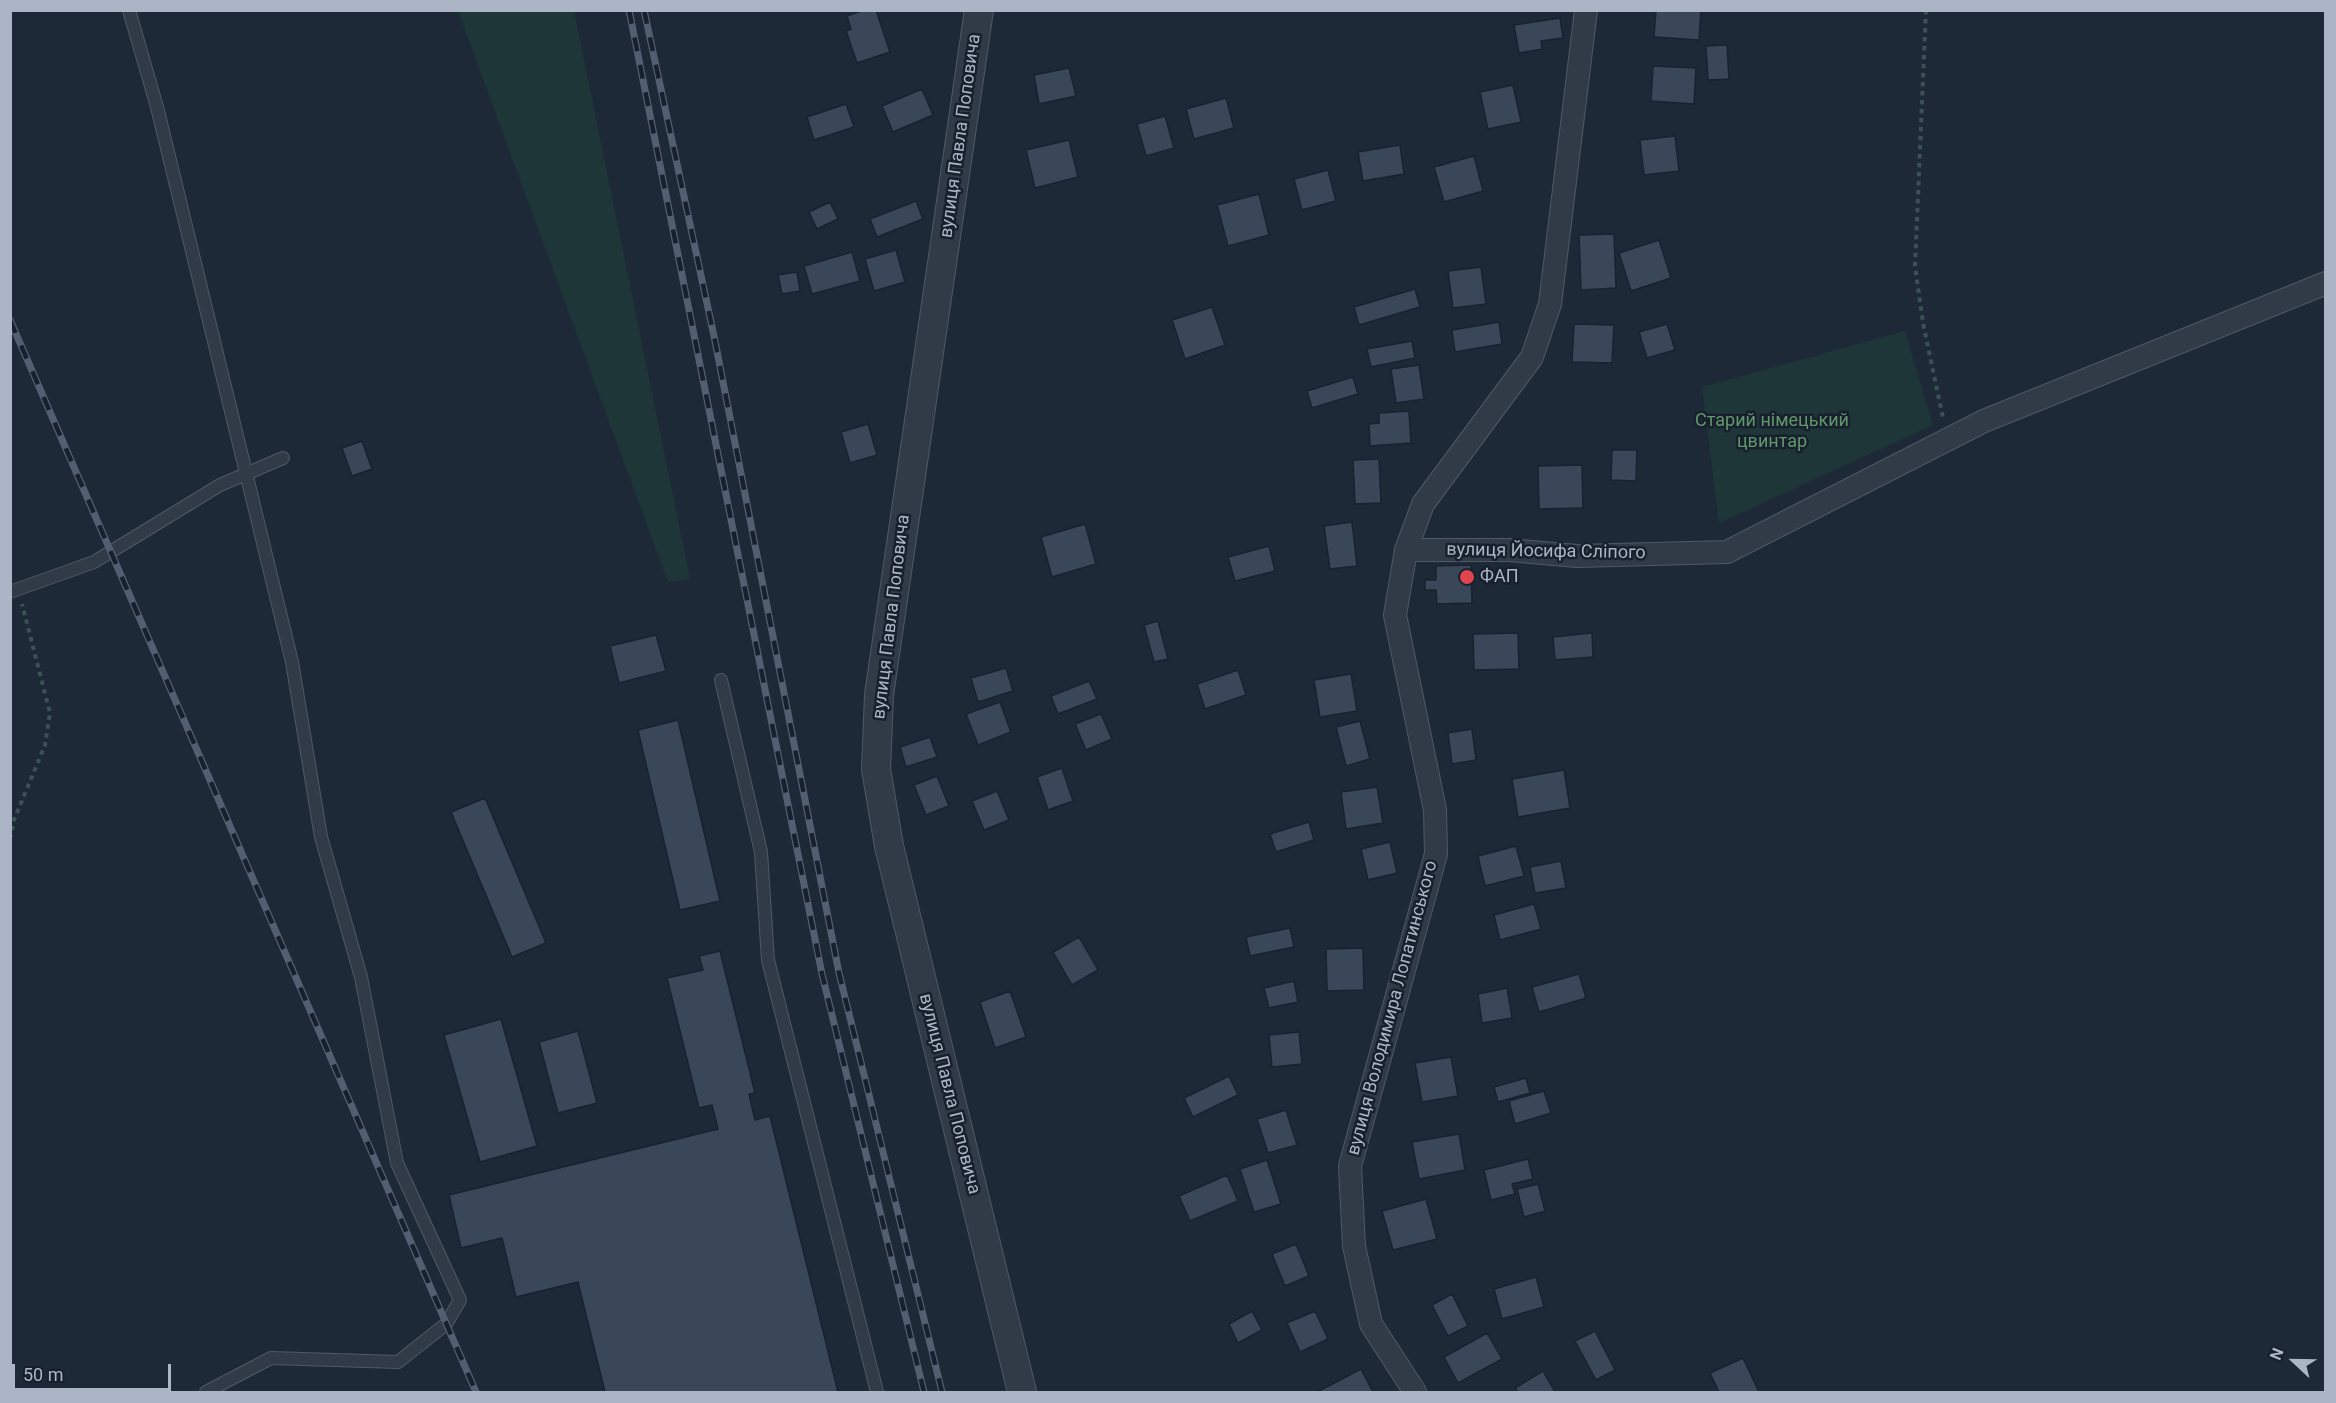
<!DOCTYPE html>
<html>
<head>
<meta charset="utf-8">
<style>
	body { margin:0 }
	#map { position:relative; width:2336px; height:1403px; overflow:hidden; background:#1e2938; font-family:Roboto,sans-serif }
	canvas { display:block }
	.frame { position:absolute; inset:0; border:12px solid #abb5c6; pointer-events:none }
	.north { position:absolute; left:2264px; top:1331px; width:60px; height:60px; -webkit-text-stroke:4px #17202c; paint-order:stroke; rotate:292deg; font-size:16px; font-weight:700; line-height:24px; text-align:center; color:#abb5c6 }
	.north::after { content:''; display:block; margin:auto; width:21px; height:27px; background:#abb5c6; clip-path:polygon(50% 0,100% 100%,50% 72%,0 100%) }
	.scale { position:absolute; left:12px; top:1364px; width:159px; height:27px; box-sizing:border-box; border:3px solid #abb5c6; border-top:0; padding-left:8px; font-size:18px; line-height:21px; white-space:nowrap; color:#abb5c6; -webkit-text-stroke:4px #17202c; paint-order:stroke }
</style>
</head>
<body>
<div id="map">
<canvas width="2336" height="1403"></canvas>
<div class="frame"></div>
<div class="north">N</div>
<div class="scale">50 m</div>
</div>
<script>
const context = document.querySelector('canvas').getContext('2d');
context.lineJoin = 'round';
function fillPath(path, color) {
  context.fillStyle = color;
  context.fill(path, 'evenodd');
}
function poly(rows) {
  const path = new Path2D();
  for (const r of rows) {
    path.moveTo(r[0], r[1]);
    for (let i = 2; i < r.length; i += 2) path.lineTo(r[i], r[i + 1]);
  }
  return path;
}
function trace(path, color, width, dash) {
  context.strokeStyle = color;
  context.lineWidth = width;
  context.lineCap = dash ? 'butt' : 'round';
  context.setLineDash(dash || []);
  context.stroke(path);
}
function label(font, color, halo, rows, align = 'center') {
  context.font = font + ' Roboto,sans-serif';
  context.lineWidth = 5;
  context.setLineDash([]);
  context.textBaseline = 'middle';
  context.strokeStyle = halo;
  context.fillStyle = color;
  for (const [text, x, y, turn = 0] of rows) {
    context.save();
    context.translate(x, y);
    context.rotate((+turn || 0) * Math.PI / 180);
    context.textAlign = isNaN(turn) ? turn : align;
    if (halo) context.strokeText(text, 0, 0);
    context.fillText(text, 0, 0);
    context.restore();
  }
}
const green = poly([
	[458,11,574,11,690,579,668,582],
	[1905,331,1933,425,1719,523,1702,387]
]);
const building = poly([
	[864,10,876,10,890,52,857,63,846,31,851,29,847,16,864,10],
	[1656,10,1701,10,1699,40,1654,37,1656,10],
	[1560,18,1563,38,1541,41,1542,49,1519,53,1514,25,1560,18],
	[1727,45,1729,79,1708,80,1706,46,1727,45],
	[1653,66,1696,68,1694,104,1651,101,1653,66],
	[1069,68,1076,96,1039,104,1034,75,1069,68],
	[1513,85,1521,122,1488,129,1480,92,1513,85],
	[922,89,933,115,893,132,882,106,922,89],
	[1226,98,1234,128,1194,139,1186,109,1226,98],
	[846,104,854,127,814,140,807,117,846,104],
	[1165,116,1174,148,1146,156,1137,124,1165,116],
	[1675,136,1679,171,1644,175,1640,140,1675,136],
	[1069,140,1078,177,1035,188,1026,150,1069,140],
	[1400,145,1404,174,1363,181,1358,152,1400,145],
	[1474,156,1483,191,1444,202,1434,167,1474,156],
	[1328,170,1336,201,1302,210,1294,179,1328,170],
	[1259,194,1269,235,1228,246,1217,205,1259,194],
	[916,201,923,219,877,237,870,219,916,201],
	[830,202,838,219,817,229,809,212,830,202],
	[1614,234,1616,288,1581,290,1579,235,1614,234],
	[1659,240,1671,278,1631,291,1619,253,1659,240],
	[896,250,905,282,874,291,865,259,896,250],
	[852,252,860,281,812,294,804,266,852,252],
	[1481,267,1486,304,1453,308,1448,271,1481,267],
	[797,272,800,291,782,294,778,275,797,272],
	[1415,289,1420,307,1359,325,1354,307,1415,289],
	[1212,307,1225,345,1185,359,1172,320,1212,307],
	[1499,322,1502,344,1455,352,1452,330,1499,322],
	[1574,324,1614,325,1612,363,1572,362,1574,324],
	[1667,324,1675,350,1647,358,1639,332,1667,324],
	[1412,341,1415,358,1371,367,1367,349,1412,341],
	[1419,365,1424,399,1396,403,1391,369,1419,365],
	[1353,377,1358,394,1312,408,1307,391,1353,377],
	[1409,411,1411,443,1370,446,1369,424,1379,423,1379,413,1409,411],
	[868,424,877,455,850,463,841,432,868,424],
	[362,441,372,469,352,476,342,448,362,441],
	[1612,450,1637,450,1636,481,1611,480,1612,450],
	[1379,459,1381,503,1355,504,1353,460,1379,459],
	[1582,465,1583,508,1539,509,1538,466,1582,465],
	[1352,522,1357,566,1330,569,1324,526,1352,522],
	[1085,524,1096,564,1052,577,1041,537,1085,524],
	[1269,546,1275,571,1235,581,1228,557,1269,546],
	[1471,565,1472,603,1437,604,1436,590,1425,590,1425,580,1436,580,1436,566,1471,565],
	[1158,621,1168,659,1154,662,1144,625,1158,621],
	[1518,633,1519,669,1474,670,1473,634,1518,633],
	[1592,633,1593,657,1555,660,1553,637,1592,633],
	[656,635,666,671,619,683,610,646,656,635],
	[1006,668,1013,691,978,702,971,678,1006,668],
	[1238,670,1246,695,1205,709,1197,684,1238,670],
	[1351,674,1357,711,1320,717,1314,680,1351,674],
	[1089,681,1097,699,1058,714,1051,696,1089,681],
	[1000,702,1011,732,978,745,966,714,1000,702],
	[1101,714,1112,739,1086,750,1075,724,1101,714],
	[678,720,720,901,680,910,638,730,678,720],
	[1360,721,1370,759,1346,766,1336,727,1360,721],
	[1472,729,1476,760,1452,764,1448,733,1472,729],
	[930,737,937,757,906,767,900,747,930,737],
	[1062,768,1073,801,1048,810,1037,777,1062,768],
	[1564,770,1570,808,1518,817,1512,779,1564,770],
	[937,776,949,806,926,815,914,785,937,776],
	[1377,787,1383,823,1346,829,1341,792,1377,787],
	[997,791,1009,820,984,830,972,801,997,791],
	[485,798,546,943,512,957,451,812,485,798],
	[1309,822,1314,840,1276,852,1270,834,1309,822],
	[1390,842,1397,873,1368,880,1361,849,1390,842],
	[1516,846,1524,876,1485,886,1478,856,1516,846],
	[1561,861,1566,888,1535,893,1530,867,1561,861],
	[1534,904,1541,929,1500,940,1494,915,1534,904],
	[1290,928,1294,947,1250,956,1246,937,1290,928],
	[1079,937,1098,970,1072,985,1053,952,1079,937],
	[1363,948,1364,990,1327,991,1326,949,1363,948],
	[720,951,755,1093,749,1094,755,1120,770,1116,838,1392,605,1392,578,1282,516,1297,502,1238,461,1248,449,1195,718,1129,712,1105,699,1108,667,978,703,970,699,956,720,951],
	[1579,974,1586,998,1539,1012,1532,987,1579,974],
	[1294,981,1298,1002,1269,1008,1264,988,1294,981],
	[1507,988,1512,1018,1482,1023,1478,994,1507,988],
	[1010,991,1026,1037,995,1048,980,1002,1010,991],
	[501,1019,537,1146,480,1162,444,1035,501,1019],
	[578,1031,597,1103,558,1113,539,1042,578,1031],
	[1299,1032,1302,1064,1272,1067,1269,1035,1299,1032],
	[1451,1057,1458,1096,1422,1102,1415,1063,1451,1057],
	[1229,1076,1238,1095,1193,1117,1184,1098,1229,1076],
	[1526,1078,1530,1093,1498,1102,1494,1087,1526,1078],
	[1544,1091,1551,1113,1515,1124,1509,1101,1544,1091],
	[1286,1110,1297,1145,1268,1153,1257,1119,1286,1110],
	[1459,1134,1465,1170,1419,1179,1412,1142,1459,1134],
	[1528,1159,1533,1179,1512,1184,1515,1194,1491,1200,1484,1170,1528,1159],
	[1267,1160,1281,1204,1254,1212,1240,1169,1267,1160],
	[1227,1175,1238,1201,1190,1221,1179,1196,1227,1175],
	[1538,1184,1545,1211,1524,1217,1517,1189,1538,1184],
	[1426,1199,1437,1239,1393,1250,1382,1211,1426,1199],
	[1296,1244,1309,1276,1285,1286,1272,1254,1296,1244],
	[1536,1277,1544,1307,1502,1319,1494,1289,1536,1277],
	[1452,1294,1468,1326,1448,1336,1432,1305,1452,1294],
	[1252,1311,1262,1330,1238,1343,1229,1324,1252,1311],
	[1315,1311,1328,1339,1300,1352,1287,1323,1315,1311],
	[1595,1331,1615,1370,1596,1380,1575,1341,1595,1331],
	[1487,1333,1502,1359,1458,1383,1444,1357,1487,1333],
	[1743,1358,1759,1392,1719,1392,1710,1373,1743,1358],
	[1361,1369,1373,1392,1317,1392,1361,1369],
	[1543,1371,1555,1392,1518,1392,1515,1388,1543,1371]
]);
const path = poly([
	[1926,10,1915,266,1923,323,1943,418],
	[10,839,14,820,45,745,50,713,22,604]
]);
const service = poly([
	[129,10,157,107,292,662,321,837,361,977,397,1163,460,1300,446,1324,398,1362,271,1358,206,1392],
	[10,592,94,562,220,485,283,458],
	[721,680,761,852,768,960,877,1392]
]);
const minor = poly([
	[1406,550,1509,550,1577,556,1727,552,1984,421,2326,283],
	[1415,1392,1371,1324,1354,1246,1350,1166,1436,854,1435,810,1395,615,1406,550,1423,504,1532,357,1550,304,1586,10]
]);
const tertiary = poly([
	[979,10,879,695,876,769,889,846,1022,1392]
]);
const rail = poly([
	[629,10,822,974,924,1392],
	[644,10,714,336,839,973,942,1392],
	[10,320,476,1392]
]);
const markers = [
	[1467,577,8,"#e0444e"]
];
const streetNames = [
	["вулиця Павла Поповича",961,136,-82],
	["вулиця Йосифа Сліпого",1546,552,1],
	["вулиця Павла Поповича",892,617,-83],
	["вулиця Володимира Лопатинського",1393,1008,-75],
	["вулиця Павла Поповича",949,1094,76]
];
const parkNames = [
	["Старий німецький",1772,421],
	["цвинтар",1772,442]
];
const poiNames = [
	["ФАП",1480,577]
];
fillPath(green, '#1f3639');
fillPath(building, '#394759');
trace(building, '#19222f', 1.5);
trace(service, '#4f5867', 14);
trace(minor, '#4f5867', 24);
trace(tertiary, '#4f5867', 30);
trace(path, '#3a5253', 4, [4.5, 4.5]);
trace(service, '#313b48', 12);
trace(minor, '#313b48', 22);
trace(tertiary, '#313b48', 28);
trace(rail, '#525f70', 7);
trace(rail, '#17202c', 4.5, [14]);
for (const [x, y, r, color] of markers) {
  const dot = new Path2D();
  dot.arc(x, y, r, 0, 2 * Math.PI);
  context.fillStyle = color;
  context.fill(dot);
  trace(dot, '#17202c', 2);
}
label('18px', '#abb5c6', '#17202c', streetNames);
label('18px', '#61976d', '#17202c', parkNames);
label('18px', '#abb5c6', '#17202c', poiNames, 'left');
</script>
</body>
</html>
